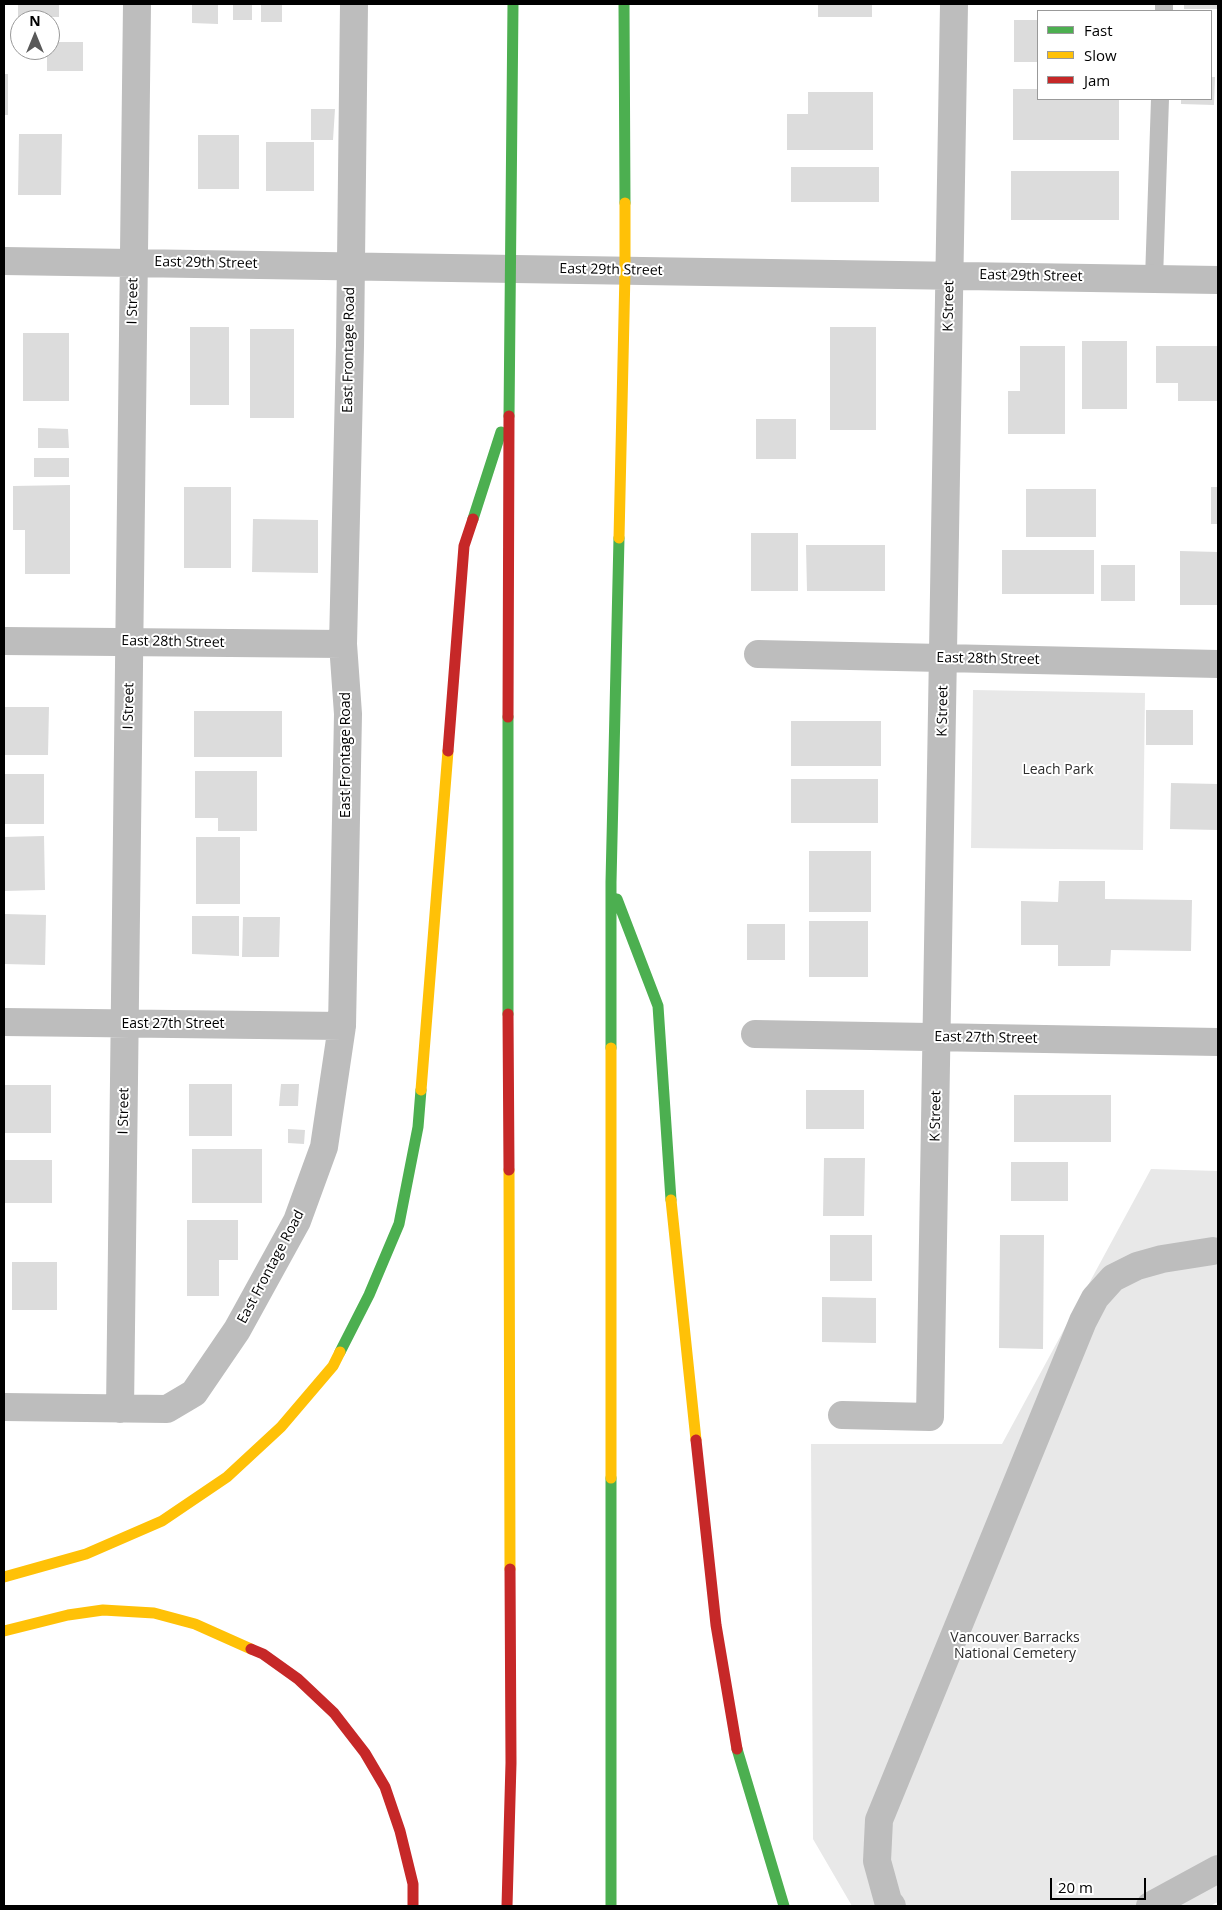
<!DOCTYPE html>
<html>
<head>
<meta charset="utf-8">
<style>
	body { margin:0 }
	#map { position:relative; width:1222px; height:1910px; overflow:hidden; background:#fff; font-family:"Open Sans",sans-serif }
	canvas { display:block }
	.frame { position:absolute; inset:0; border:5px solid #000; pointer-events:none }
	.legend { position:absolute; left:1037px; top:10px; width:175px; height:90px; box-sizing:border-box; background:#fff; border:1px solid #999; margin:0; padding:6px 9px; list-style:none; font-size:15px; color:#000 }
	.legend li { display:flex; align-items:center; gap:10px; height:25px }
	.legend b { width:25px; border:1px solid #999 }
	.north { position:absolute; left:10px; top:10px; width:50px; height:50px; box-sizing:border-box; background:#fff; border:1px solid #999; border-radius:50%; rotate:0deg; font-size:14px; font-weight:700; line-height:20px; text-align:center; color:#000 }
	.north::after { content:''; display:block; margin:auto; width:18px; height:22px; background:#595959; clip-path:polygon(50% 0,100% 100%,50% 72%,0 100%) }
	.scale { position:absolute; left:1050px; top:1878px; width:96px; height:22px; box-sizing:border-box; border:2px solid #000; border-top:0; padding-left:6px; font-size:15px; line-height:18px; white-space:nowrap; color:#000; -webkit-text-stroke:4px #fff; paint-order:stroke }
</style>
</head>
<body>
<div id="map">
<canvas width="1222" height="1910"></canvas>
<div class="frame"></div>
<ul class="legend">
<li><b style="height:6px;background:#4caf50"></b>Fast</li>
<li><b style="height:6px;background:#ffc107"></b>Slow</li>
<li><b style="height:6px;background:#c62828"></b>Jam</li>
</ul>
<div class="north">N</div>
<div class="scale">20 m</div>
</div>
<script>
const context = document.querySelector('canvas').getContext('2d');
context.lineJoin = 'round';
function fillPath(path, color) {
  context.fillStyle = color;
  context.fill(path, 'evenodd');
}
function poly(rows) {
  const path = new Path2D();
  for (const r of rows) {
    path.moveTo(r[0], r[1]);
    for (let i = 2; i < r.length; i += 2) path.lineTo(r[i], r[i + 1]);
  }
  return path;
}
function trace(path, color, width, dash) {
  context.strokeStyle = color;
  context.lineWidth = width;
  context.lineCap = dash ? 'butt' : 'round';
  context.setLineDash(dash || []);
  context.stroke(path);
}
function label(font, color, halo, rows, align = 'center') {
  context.font = font + ' "Open Sans",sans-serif';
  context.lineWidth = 4;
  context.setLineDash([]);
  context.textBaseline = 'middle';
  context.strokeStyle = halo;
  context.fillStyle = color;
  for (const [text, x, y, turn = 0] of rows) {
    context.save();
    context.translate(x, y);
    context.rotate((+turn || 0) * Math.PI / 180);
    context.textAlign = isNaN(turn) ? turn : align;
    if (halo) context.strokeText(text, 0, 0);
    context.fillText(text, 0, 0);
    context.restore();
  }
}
const green = poly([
	[973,690,1145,693,1143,850,971,848],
	[1151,1169,1218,1171,1218,1902,1210,1906,852,1906,813,1839,811,1444,1002,1444]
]);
const building = poly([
	[18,4,59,4,59,17,18,17],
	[192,4,218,4,218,24,192,23],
	[233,4,252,4,252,20,233,20],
	[261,4,282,4,282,22,261,22],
	[818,4,872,4,872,17,818,17],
	[1184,4,1218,4,1218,9,1184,9],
	[1014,20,1038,20,1038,62,1014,62],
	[50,42,83,42,83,71,47,71,47,50,50,50],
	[4,74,8,74,8,115,4,115],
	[1211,77,1215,77,1214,105,1181,104,1181,99,1211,99],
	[1013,89,1038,89,1038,99,1119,99,1119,140,1013,140],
	[808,92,873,92,873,150,787,150,787,114,808,114],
	[311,109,335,109,333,140,311,140],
	[19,134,62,134,61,195,18,195],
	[198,135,239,135,239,189,198,189],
	[266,142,314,142,314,191,266,191],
	[791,167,879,167,879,202,791,202],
	[1011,171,1119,171,1119,220,1011,220],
	[190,327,229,327,229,405,190,405],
	[830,327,876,327,876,430,830,430],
	[250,329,294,329,294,418,250,418],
	[23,333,69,333,69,401,23,401],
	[1082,341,1127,341,1127,409,1082,409],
	[1020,346,1065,346,1065,434,1008,434,1008,391,1020,391],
	[1156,346,1218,346,1218,401,1178,401,1178,383,1156,383],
	[756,419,796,419,796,459,756,459],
	[38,428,68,429,69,448,38,448],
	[34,458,69,458,69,477,34,477],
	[70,485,70,574,25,574,25,530,13,530,13,486],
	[184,487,231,487,231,568,184,568],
	[1211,487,1218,487,1218,524,1211,524],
	[1026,489,1096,489,1096,537,1026,537],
	[253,519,318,520,318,573,252,572],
	[751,533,798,533,798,591,751,591],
	[806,545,885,545,885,591,807,591],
	[1002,550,1094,550,1094,594,1002,594],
	[1180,551,1218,552,1218,605,1180,605],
	[1101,565,1135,565,1135,601,1101,601],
	[4,707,49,707,48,755,4,755],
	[1146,710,1193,710,1193,745,1146,745],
	[194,711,282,711,282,757,194,757],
	[791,721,881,721,881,766,791,766],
	[195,771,257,771,257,831,218,831,218,818,195,818],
	[4,774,44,774,44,824,4,824],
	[791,779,878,779,878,823,791,823],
	[1171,783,1218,784,1218,830,1170,829],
	[44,836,45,890,4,891,4,837],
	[196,837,240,837,240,904,196,904],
	[809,851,871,851,871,912,809,912],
	[1059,881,1105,881,1105,899,1192,900,1191,951,1111,950,1110,966,1058,966,1058,945,1021,945,1021,901,1058,902],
	[4,914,46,915,45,965,4,964],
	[192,916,239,916,239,956,192,954],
	[243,917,280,917,279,957,242,957],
	[809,921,868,921,868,977,809,977],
	[747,924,785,924,785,960,747,960],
	[189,1084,232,1084,232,1136,189,1136],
	[281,1084,299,1084,298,1106,279,1106],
	[4,1085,51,1085,51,1133,4,1133],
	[806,1090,864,1090,864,1129,806,1129],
	[1014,1095,1111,1095,1111,1142,1014,1142],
	[288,1129,305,1130,304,1144,288,1143],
	[192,1149,262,1149,262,1203,192,1203],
	[824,1158,865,1158,864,1216,823,1216],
	[4,1160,52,1160,52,1203,4,1203],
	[1011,1162,1068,1162,1068,1201,1011,1201],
	[187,1220,238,1220,238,1260,219,1260,219,1296,187,1296],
	[830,1235,872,1235,872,1281,830,1281],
	[1000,1235,1044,1235,1043,1349,999,1348],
	[12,1262,57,1262,57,1310,12,1310],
	[822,1297,876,1298,876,1343,822,1342]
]);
const lane = poly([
	[1164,11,1164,4],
	[1154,279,1160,99]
]);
const street = poly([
	[4,261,1218,280],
	[4,641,343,644],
	[758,654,1218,664],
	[4,1022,342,1026],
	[755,1034,1218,1042],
	[4,1407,167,1409,194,1393,237,1330,297,1221,324,1147,342,1026,348,714,343,644,350,346,354,4],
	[120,1409,137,4],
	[842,1415,930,1417,954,4],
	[892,1906,888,1901,877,1861,879,1820,1083,1321,1095,1298,1113,1278,1137,1266,1162,1259,1213,1251],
	[1150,1906,1218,1869]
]);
const fast = poly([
	[624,4,625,203],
	[509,416,513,4],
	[473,519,501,432],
	[617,899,658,1006,671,1200],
	[508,1014,508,717],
	[611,1048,611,882,619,538],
	[340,1352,369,1295,399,1224,418,1127,421,1090],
	[611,1478,611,1906],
	[737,1749,784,1906]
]);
const slow = poly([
	[619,538,625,272,625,203],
	[611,1048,611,1478],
	[421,1090,448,751],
	[509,1170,510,1569],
	[671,1200,696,1440],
	[4,1577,86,1554,162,1521,227,1477,281,1427,333,1366,340,1352],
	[4,1631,68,1615,103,1610,154,1613,195,1624,251,1649]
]);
const jam = poly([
	[508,717,509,416],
	[448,751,464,546,473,519],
	[508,1014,509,1170],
	[696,1440,716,1625,737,1749],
	[251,1649,263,1654,298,1679,334,1713,365,1753,385,1787,400,1831,413,1884,413,1906],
	[507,1906,511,1763,510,1569]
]);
const streetNames = [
	["East 29th Street",206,263,1],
	["East 29th Street",611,270,1],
	["East 29th Street",1031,276,1],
	["I Street",133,301,-89],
	["K Street",949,306,-89],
	["East Frontage Road",349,350,-89],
	["East 28th Street",173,642,1],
	["East 28th Street",988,659,1],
	["I Street",129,706,-89],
	["K Street",943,711,-89],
	["East Frontage Road",346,755,-90],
	["East 27th Street",173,1024],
	["East 27th Street",986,1038,1],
	["I Street",124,1111,-89],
	["K Street",936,1116,-89],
	["East Frontage Road",271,1267,-62]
];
const parkNames = [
	["Leach Park",1058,770],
	["Vancouver Barracks",1015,1638],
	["National Cemetery",1015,1654]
];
fillPath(green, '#e8e8e8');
fillPath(building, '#dcdcdc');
trace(lane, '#bdbdbd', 18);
trace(street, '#bdbdbd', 28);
trace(fast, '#4caf50', 11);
trace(slow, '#ffc107', 11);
trace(jam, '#c62828', 11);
label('14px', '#000', '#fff', streetNames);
label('14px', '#2d2d2d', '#fff', parkNames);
</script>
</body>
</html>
